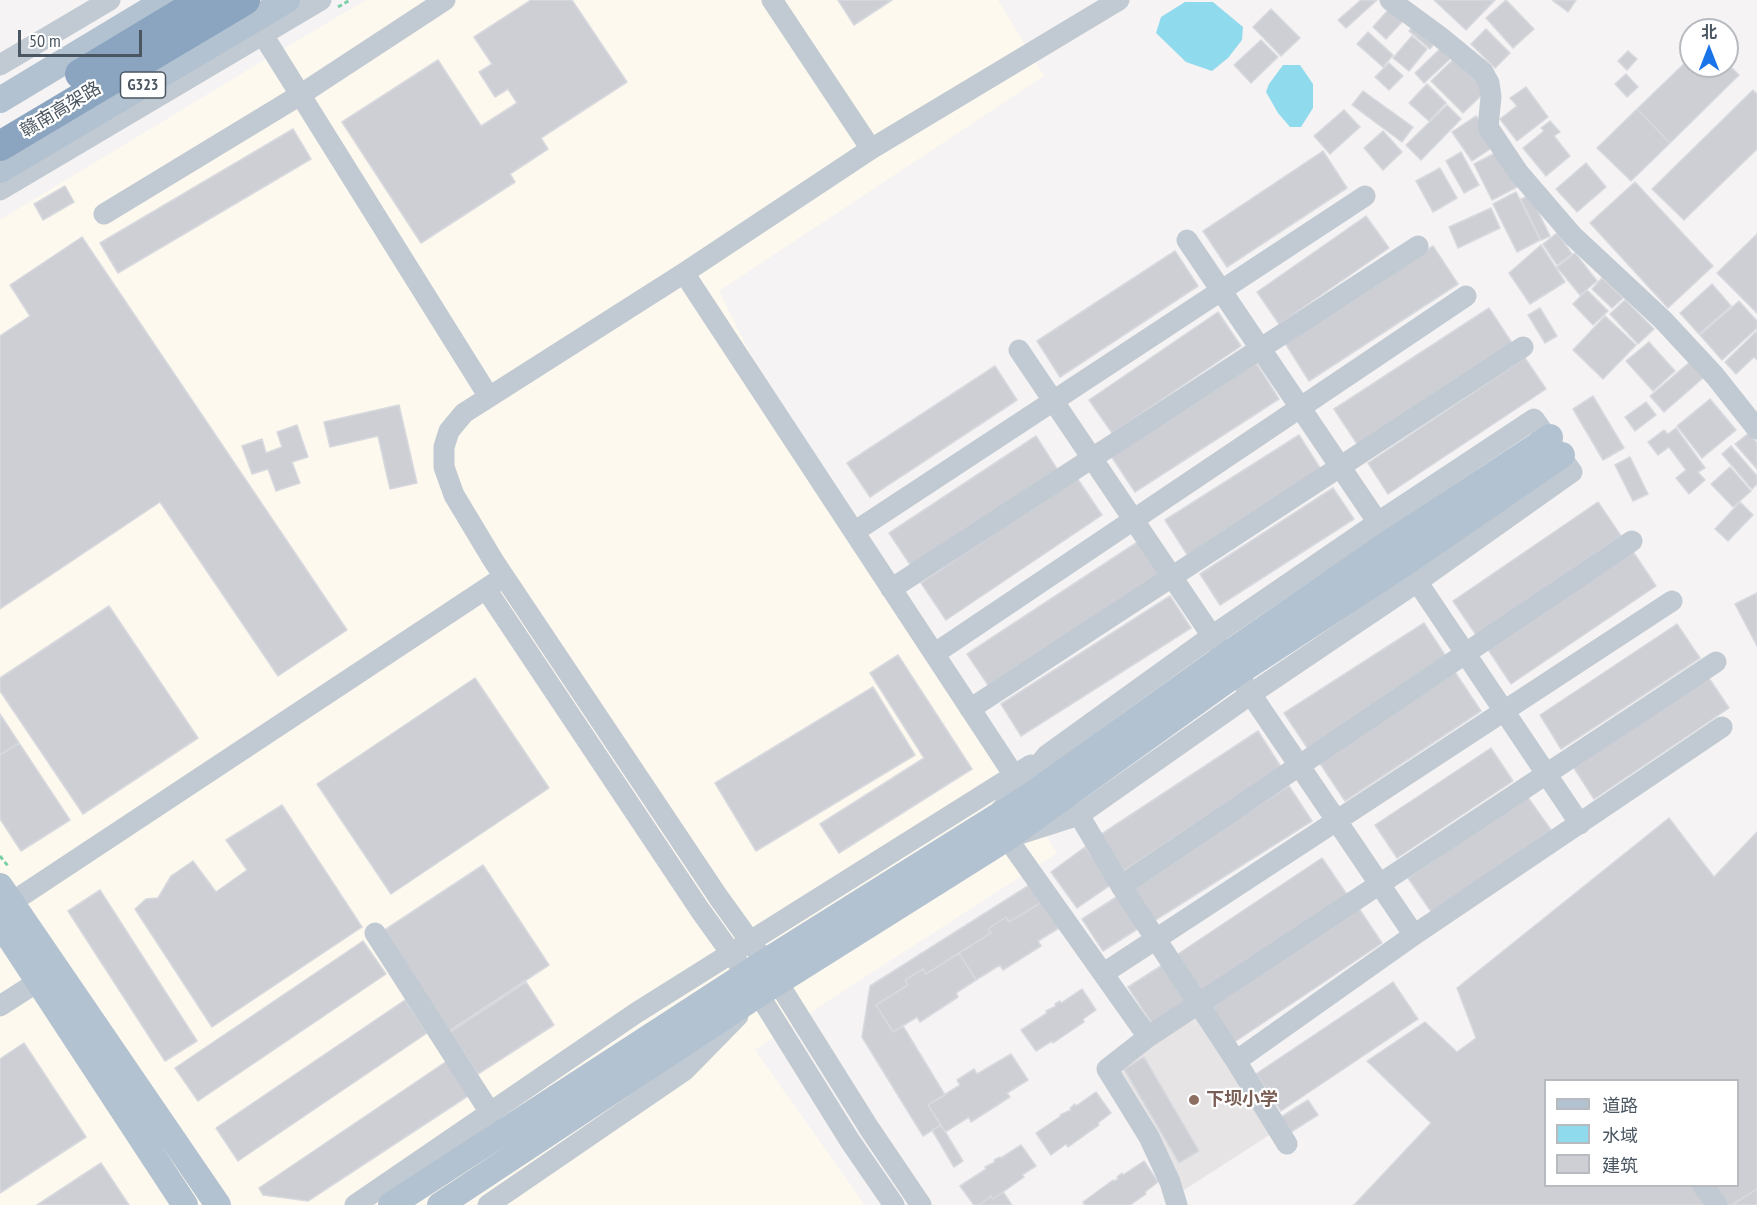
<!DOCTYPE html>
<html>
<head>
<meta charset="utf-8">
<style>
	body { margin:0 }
	#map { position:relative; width:1757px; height:1205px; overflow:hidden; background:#f5f3f3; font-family:"PT Sans Narrow","Noto Sans SC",sans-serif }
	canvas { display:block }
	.legend { position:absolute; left:1544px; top:1079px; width:195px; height:108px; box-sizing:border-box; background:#fff; border:2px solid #b7bbc0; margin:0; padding:8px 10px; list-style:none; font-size:18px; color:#4a5661 }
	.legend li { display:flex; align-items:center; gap:12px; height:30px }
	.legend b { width:30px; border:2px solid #b7bbc0 }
	.north { position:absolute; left:1679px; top:18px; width:60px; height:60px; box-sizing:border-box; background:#fff; border:2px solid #b7bbc0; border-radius:50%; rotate:0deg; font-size:16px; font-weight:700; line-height:24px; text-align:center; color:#4a5661 }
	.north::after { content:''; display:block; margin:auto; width:21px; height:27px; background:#1a73e8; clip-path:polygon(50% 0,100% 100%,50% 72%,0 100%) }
	.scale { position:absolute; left:18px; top:30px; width:124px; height:27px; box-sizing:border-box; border:3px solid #4a5661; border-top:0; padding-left:8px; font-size:18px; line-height:21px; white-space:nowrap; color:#4a5661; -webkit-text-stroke:4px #fff; paint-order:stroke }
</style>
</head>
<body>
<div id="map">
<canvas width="1757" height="1205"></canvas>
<ul class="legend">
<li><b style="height:8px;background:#b3c2d1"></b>道路</li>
<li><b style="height:16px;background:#90daee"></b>水域</li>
<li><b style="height:16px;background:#cdcfd5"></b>建筑</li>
</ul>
<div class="north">北</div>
<div class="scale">50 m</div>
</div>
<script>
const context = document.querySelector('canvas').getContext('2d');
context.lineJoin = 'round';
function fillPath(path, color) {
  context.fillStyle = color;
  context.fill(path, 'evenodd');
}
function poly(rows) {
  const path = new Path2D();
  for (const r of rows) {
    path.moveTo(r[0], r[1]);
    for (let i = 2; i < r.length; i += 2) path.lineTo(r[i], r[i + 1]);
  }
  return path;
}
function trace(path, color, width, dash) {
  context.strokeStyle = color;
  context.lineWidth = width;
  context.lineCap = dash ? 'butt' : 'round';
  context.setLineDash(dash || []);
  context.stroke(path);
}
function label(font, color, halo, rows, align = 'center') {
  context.font = font + ' "PT Sans Narrow","Noto Sans SC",sans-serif';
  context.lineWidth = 4.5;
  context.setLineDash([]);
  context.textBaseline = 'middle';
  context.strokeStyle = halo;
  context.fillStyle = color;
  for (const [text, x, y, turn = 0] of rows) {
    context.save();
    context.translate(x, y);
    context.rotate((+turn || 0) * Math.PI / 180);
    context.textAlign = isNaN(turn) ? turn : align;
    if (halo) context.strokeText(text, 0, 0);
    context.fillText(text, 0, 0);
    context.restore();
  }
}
const commercial = poly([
	[366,0,998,0,1044,76,719,291,810,474,1057,853,837,995,755,1050,865,1205,0,1205,0,220,259,63]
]);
const education = poly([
	[1196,1014,1274,1132,1184,1190,1117,1068]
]);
const water = poly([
	[1185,2,1213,2,1243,27,1242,40,1228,58,1212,71,1186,62,1156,33,1161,17],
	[1283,65,1300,65,1313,84,1313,108,1301,127,1290,127,1278,113,1266,92,1269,84]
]);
const building = poly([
	[531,0,572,0,627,82,541,138,548,149,510,174,515,182,421,243,342,122,438,60,481,126,517,103,508,89,495,97,479,72,492,64,474,37,531,0],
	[838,0,892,0,854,25,838,0],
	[1361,0,1377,0,1346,28,1338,20,1361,0],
	[1434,0,1495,0,1466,30,1434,0],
	[1506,0,1534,29,1513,48,1486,18,1506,0],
	[1552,0,1576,0,1568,12,1552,0],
	[1271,9,1300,38,1281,56,1253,27,1271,9],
	[1389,9,1403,21,1386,39,1373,27,1389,9],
	[1416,23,1436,41,1430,49,1409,31,1416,23],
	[1486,29,1510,53,1495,68,1471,44,1486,29],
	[1368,32,1393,55,1383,67,1357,44,1368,32],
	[1412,36,1427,49,1409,71,1393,58,1412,36],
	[1261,40,1278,57,1251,83,1234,65,1261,40],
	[1441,48,1451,58,1424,83,1415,73,1441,48],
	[1628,51,1637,59,1627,70,1618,61,1628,51],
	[1457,56,1488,89,1463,113,1431,81,1457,56],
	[1691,57,1691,66,1727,66,1727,63,1739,75,1670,143,1637,109,1691,57],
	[1389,63,1403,76,1389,90,1375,77,1389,63],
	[1626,74,1638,87,1627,97,1615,84,1626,74],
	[1427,84,1446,103,1429,121,1409,103,1427,84],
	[1526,87,1548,117,1517,141,1500,119,1517,106,1510,98,1526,87],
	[1753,90,1757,94,1757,149,1684,220,1652,189,1753,90],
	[1363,91,1413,127,1402,142,1352,105,1363,91],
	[1447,105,1461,119,1421,160,1406,145,1447,105],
	[1637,109,1670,143,1631,181,1597,148,1637,109],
	[1344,110,1360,127,1330,154,1314,136,1344,110],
	[1476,116,1496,145,1472,161,1452,132,1476,116],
	[1550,121,1560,132,1554,136,1570,156,1546,176,1523,148,1544,131,1541,128,1550,121],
	[293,129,311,159,118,273,100,243,293,129],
	[1383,131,1402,152,1383,170,1364,148,1383,131],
	[1323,151,1347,188,1227,267,1203,231,1323,151],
	[1499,151,1517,187,1492,200,1474,164,1499,151],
	[1461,152,1479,185,1464,193,1446,161,1461,152],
	[1586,163,1606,187,1577,212,1556,189,1586,163],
	[1440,168,1457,198,1433,212,1416,181,1440,168],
	[1635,182,1713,266,1668,308,1590,223,1635,182],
	[65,186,74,202,43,220,34,204,65,186],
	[1516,192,1540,240,1517,252,1493,204,1516,192],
	[1530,195,1550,236,1541,240,1521,199,1530,195],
	[1491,208,1500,228,1458,248,1449,227,1491,208],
	[1366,216,1389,248,1279,324,1257,292,1366,216],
	[1557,233,1572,254,1557,265,1543,244,1557,233],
	[1757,234,1757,313,1717,273,1757,234],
	[82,237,347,630,278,676,160,502,0,609,0,336,30,316,10,285,82,237],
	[1541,245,1565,282,1530,304,1509,273,1541,245],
	[1433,246,1458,284,1309,381,1285,343,1433,246],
	[1175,251,1198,286,1060,377,1037,341,1175,251],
	[1575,253,1597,281,1580,295,1557,267,1575,253],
	[1602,278,1623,298,1612,308,1592,289,1602,278],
	[1712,284,1731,306,1699,334,1680,313,1712,284],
	[1587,290,1608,311,1593,325,1573,304,1587,290],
	[1625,300,1654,329,1638,344,1610,314,1625,300],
	[1739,301,1757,321,1757,328,1722,360,1700,335,1739,301],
	[1489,308,1514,346,1359,447,1334,409,1489,308],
	[1540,308,1557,336,1545,343,1528,315,1540,308],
	[1218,312,1241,346,1112,433,1089,400,1218,312],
	[1605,316,1636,345,1603,379,1573,350,1605,316],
	[1757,331,1757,360,1754,357,1736,374,1725,362,1757,331],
	[1649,342,1675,371,1653,391,1626,361,1649,342],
	[1525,358,1546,389,1388,494,1368,463,1525,358],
	[1690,362,1703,378,1664,412,1650,396,1690,362],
	[1256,363,1279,399,1135,492,1111,456,1256,363],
	[995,366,1017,400,870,497,847,463,995,366],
	[1593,396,1624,448,1603,460,1573,409,1593,396],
	[1710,399,1736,430,1702,458,1677,426,1710,399],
	[1646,402,1656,415,1635,431,1625,417,1646,402],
	[399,405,417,483,390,489,378,436,330,447,324,422,399,405],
	[297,425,308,457,292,462,300,483,276,491,268,469,252,474,242,446,262,439,266,453,282,447,277,432,297,425],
	[1676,428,1705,468,1698,472,1705,480,1689,494,1676,478,1686,470,1669,447,1658,455,1648,442,1664,430,1668,434,1676,428],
	[1749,433,1757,443,1757,469,1735,444,1749,433],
	[1299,435,1322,471,1188,556,1165,520,1299,435],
	[1036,436,1059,472,913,569,889,533,1036,436],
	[1731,446,1757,476,1757,484,1752,489,1722,454,1731,446],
	[1630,457,1648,494,1633,501,1615,465,1630,457],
	[1730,467,1751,491,1733,507,1711,484,1730,467],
	[1077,478,1102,515,946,620,921,583,1077,478],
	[1333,488,1354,519,1220,605,1200,574,1333,488],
	[1598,502,1621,536,1476,635,1453,601,1598,502],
	[1740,502,1753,515,1728,541,1715,529,1740,502],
	[1139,541,1161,574,990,688,967,654,1139,541],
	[1632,550,1656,586,1511,684,1487,648,1632,550],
	[1757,593,1757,646,1735,604,1757,593],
	[1170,596,1191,628,1021,736,1001,704,1170,596],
	[109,606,198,738,83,814,0,691,0,678,109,606],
	[1424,623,1447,658,1308,749,1284,713,1424,623],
	[1677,624,1700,658,1561,749,1540,715,1677,624],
	[898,655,972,769,839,853,820,824,924,758,870,673,898,655],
	[1455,672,1481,711,1345,801,1319,762,1455,672],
	[1707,675,1729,708,1594,799,1572,765,1707,675],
	[475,678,549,788,391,894,317,784,475,678],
	[873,687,915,755,756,851,715,783,873,687],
	[0,714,19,743,0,755,0,714],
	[1258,731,1281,767,1124,871,1100,835,1258,731],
	[19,743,70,820,21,851,0,819,0,755,19,743],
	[1491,748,1513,781,1397,858,1375,825,1491,748],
	[1289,786,1312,821,1154,921,1132,886,1289,786],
	[1527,796,1551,830,1432,913,1408,878,1527,796],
	[282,805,362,927,212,1027,135,909,146,899,158,898,171,876,193,861,216,892,247,870,226,840,282,805],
	[1669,818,1714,877,1757,832,1757,1189,1732,1205,1354,1205,1431,1123,1367,1061,1425,1022,1457,1052,1476,1038,1457,988,1669,818],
	[1546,1080,1738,1080,1738,1186,1546,1186,1546,1080],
	[1085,847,1112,884,1077,908,1051,872,1085,847],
	[1322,858,1348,896,1201,994,1175,956,1322,858],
	[483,865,549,965,449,1031,383,931,483,865],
	[1031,884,1042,902,1009,922,1006,917,988,929,991,933,926,974,923,969,905,980,908,985,876,1005,893,1032,903,1026,945,1095,928,1105,941,1125,923,1136,862,1037,870,986,1031,884],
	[100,890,197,1041,165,1061,68,911,100,890],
	[1118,896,1139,928,1103,951,1082,919,1118,896],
	[1042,902,1059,928,1038,941,1041,946,1003,970,1000,965,976,980,959,953,991,933,988,929,1006,917,1009,922,1042,902],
	[1358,907,1382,943,1233,1043,1208,1007,1358,907],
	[363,941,386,974,198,1101,175,1068,363,941],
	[959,953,976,980,956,993,958,997,920,1022,917,1017,893,1032,876,1005,908,985,905,980,923,969,926,974,959,953],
	[1164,964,1188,1002,1153,1025,1128,987,1164,964],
	[526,982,554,1025,478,1074,450,1032,526,982],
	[1393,982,1418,1019,1281,1111,1256,1074,1393,982],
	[1082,989,1096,1010,1083,1019,1084,1022,1053,1043,1052,1041,1036,1051,1021,1030,1047,1013,1046,1011,1056,1006,1055,1004,1060,1001,1061,1003,1082,989],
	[405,1000,427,1033,238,1161,216,1128,405,1000],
	[24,1043,86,1137,0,1193,0,1059,24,1043],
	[1011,1054,1028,1080,1007,1093,1010,1097,971,1122,969,1117,945,1132,928,1105,960,1085,957,1080,974,1069,977,1074,1011,1054],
	[1144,1057,1199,1151,1179,1163,1124,1069,1144,1057],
	[447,1061,471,1094,308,1201,263,1195,259,1188,447,1061],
	[1096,1092,1111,1113,1098,1123,1099,1125,1068,1147,1066,1144,1051,1155,1036,1133,1061,1116,1060,1115,1071,1110,1070,1108,1075,1104,1076,1106,1096,1092],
	[1308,1100,1318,1115,1291,1132,1281,1117,1308,1100],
	[941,1125,963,1161,954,1167,932,1130,941,1125],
	[1021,1145,1036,1166,1022,1175,1024,1177,993,1199,991,1196,979,1205,974,1205,960,1186,986,1169,985,1167,995,1162,994,1160,1000,1157,1001,1158,1021,1145],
	[1144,1161,1158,1182,1145,1192,1146,1194,1130,1205,1085,1205,1083,1202,1113,1180,1114,1181,1118,1179,1117,1177,1122,1173,1123,1175,1144,1161],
	[101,1163,129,1205,37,1205,101,1163],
	[1757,1189,1757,1205,1732,1205,1757,1189],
	[1003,1192,1012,1205,979,1205,991,1196,993,1199,1003,1192]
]);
const path = poly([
	[338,7,350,0],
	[0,856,8,866]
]);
const minor = poly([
	[772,0,871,149],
	[1390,0,1439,36,1483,72,1489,83,1491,97,1488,127,1518,172,1573,236,1663,320,1715,376,1757,429],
	[263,35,489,397],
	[0,65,110,0],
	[0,190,321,0],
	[104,214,300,95,445,0],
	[1187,240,1385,533],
	[684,273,1021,786],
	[1019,350,1218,645],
	[854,532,1365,196],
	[1410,571,1580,824],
	[486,589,700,910,746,974,850,1141,894,1205],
	[891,589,1418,246],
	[934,654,1466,296],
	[1244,684,1414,935],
	[970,709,1523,347],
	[1001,810,1047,755,1212,636,1377,523,1534,419,1572,472,1417,582,1251,694,1079,815,1007,838,1148,1037,1107,1069,1149,1137,1170,1182,1177,1205],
	[1079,815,1121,886,1236,1061,1287,1144],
	[1121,886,1632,541],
	[0,910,496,582],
	[375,933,491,1114],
	[1104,973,1672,601],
	[0,1006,39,981],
	[1148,1037,1716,662],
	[1236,1061,1414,935,1722,727],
	[1703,1186,1717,1205],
	[355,1205,636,1013,1031,765],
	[488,1205,685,1070,738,1016],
	[921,1205,869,1128,765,962,719,898,493,560,454,495,444,467,444,447,449,431,464,413,684,273,871,149,1119,0]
]);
const major = poly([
	[0,100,166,0],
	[0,170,287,0],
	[0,886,218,1205],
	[0,923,185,1205],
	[391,1205,765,962,1028,797,1225,656,1390,542,1550,437],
	[440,1205,759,994,1007,838,1237,673,1405,563,1562,455]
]);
const highway = poly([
	[80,74,203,0],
	[0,146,245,0]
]);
const markers = [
	[1194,1100,6,"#8d6e63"]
];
const shields = [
	[143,85,45]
];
const shieldNames = [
	["G323",143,85]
];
const streetNames = [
	["赣南高架路",61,110,-31]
];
const educationNames = [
	["下坝小学",1206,1100]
];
fillPath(commercial, '#fdf9ef');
fillPath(education, '#e6e4e5');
fillPath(water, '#90daee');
fillPath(building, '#cdcfd5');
trace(building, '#d7d9de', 1.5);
trace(path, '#7ad0a6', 3, [4.5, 3]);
trace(minor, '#c1cad2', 21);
trace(major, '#b3c2d1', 26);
trace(highway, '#8ba5c1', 30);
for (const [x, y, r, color] of markers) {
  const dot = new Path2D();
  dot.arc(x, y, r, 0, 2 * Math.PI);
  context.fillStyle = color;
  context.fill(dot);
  trace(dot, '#fff', 2);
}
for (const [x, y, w] of shields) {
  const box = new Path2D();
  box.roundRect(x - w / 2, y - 13, w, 26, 4.5);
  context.fillStyle = '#fff';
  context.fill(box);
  trace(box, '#4a5661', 1.5);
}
label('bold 16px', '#4a5661', null, shieldNames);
label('18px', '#4a5661', '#fff', streetNames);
label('bold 18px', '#785e54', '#fff', educationNames, 'left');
</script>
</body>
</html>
